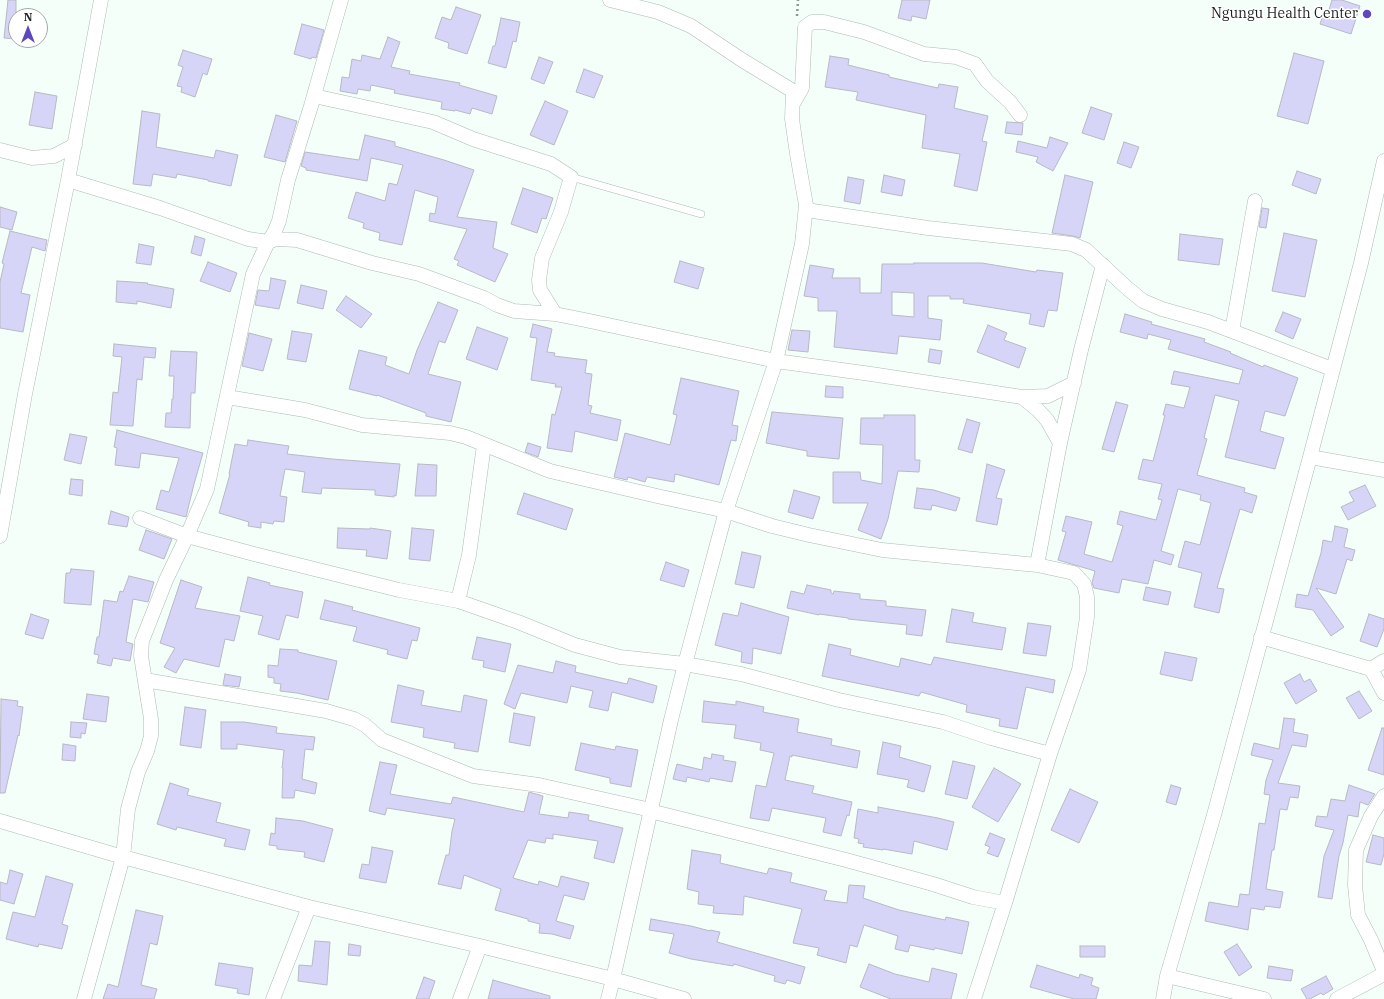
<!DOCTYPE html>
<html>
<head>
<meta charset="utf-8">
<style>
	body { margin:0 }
	#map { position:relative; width:1384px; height:999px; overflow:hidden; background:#f4fffa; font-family:"IBM Plex Serif",serif }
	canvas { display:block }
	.north { position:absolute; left:8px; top:8px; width:40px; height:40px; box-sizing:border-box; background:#fff; border:1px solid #a5a7a6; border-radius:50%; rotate:0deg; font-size:11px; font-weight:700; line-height:16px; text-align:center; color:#1e2220 }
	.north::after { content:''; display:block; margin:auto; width:14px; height:18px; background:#5f47bf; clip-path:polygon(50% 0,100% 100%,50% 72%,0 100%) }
</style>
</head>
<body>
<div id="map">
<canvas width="1384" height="999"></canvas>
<div class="north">N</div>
</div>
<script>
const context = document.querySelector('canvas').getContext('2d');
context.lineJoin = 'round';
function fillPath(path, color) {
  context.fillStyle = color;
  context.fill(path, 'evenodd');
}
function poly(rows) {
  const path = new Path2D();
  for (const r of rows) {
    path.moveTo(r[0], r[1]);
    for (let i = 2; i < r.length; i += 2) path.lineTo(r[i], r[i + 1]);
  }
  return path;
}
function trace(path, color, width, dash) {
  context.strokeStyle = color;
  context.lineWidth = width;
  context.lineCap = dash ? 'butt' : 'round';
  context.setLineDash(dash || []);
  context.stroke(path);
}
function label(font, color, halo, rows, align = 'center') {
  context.font = font + ' "IBM Plex Serif",serif';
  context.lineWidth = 3;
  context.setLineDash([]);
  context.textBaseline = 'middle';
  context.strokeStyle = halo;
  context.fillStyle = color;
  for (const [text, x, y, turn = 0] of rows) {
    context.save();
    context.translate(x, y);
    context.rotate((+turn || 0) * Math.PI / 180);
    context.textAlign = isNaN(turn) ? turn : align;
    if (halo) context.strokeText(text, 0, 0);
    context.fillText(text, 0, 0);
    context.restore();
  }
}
const building = poly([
	[8,0,16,0,16,39,4,38,8,0],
	[902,0,930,0,926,19,912,16,911,21,898,18,902,0],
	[1332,0,1342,0,1360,6,1351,34,1320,24,1324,12,1328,13,1332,0],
	[456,7,481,15,467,54,448,48,449,43,435,38,442,17,451,20,456,7],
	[501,18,520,22,516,42,513,41,506,68,488,63,493,46,495,46,501,18],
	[302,24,324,30,316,58,312,57,311,59,294,54,302,24],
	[388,37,400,42,391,67,410,71,409,74,460,83,459,85,497,96,492,114,472,108,470,114,455,110,455,111,441,109,442,102,394,93,395,90,371,85,370,91,358,89,357,94,340,91,342,77,349,78,352,59,361,61,362,55,380,59,388,37],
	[183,50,212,59,207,75,203,73,195,97,181,92,182,87,177,86,183,67,178,65,183,50],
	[1294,53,1324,61,1308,124,1277,116,1294,53],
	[830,56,849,59,848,65,889,75,889,77,938,88,939,84,958,87,954,108,988,116,982,141,987,142,977,191,954,186,960,154,922,148,926,115,856,100,858,92,825,87,830,56],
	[539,57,553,62,544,84,531,79,539,57],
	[584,69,603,76,594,98,576,92,584,69],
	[35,92,57,96,52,129,29,125,35,92],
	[545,101,568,111,554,145,530,135,545,101],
	[1091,107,1112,114,1104,140,1082,133,1091,107],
	[142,111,160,114,156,147,214,158,216,150,238,155,231,186,208,181,208,180,177,174,176,178,153,174,151,186,133,184,142,111],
	[276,115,297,121,285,162,264,157,276,115],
	[1007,122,1023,123,1022,135,1005,133,1007,122],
	[365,135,395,142,395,146,444,160,474,170,457,217,497,222,493,248,508,254,495,282,457,265,459,261,454,259,467,229,429,221,430,213,435,214,438,197,415,190,402,245,379,240,380,233,363,228,364,223,348,218,356,192,385,201,389,183,397,185,403,165,371,158,367,181,306,170,306,168,301,166,305,152,359,160,365,135],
	[1050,137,1068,143,1053,171,1036,162,1038,157,1016,152,1018,141,1047,148,1050,137],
	[1124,142,1139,147,1131,168,1117,163,1124,142],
	[1297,171,1321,179,1316,194,1292,185,1297,171],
	[884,175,905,180,902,196,881,192,884,175],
	[1065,175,1093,182,1080,238,1073,236,1052,233,1065,175],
	[848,177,864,180,860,204,844,201,848,177],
	[523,188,553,198,546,219,542,218,537,233,511,224,523,188],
	[0,207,17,212,12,230,0,227,0,207],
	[1262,208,1269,209,1266,228,1259,227,1262,208],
	[10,231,47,240,45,251,32,247,21,293,30,295,23,332,0,328,0,282,4,264,2,263,10,231],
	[1284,233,1317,240,1305,297,1272,291,1284,233],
	[1180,234,1223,239,1219,265,1178,260,1180,234],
	[195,236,205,239,201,256,191,253,195,236],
	[139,244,154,247,151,265,136,263,139,244],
	[680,261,704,268,698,289,674,282,680,261],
	[208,262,237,273,230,292,200,281,208,262],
	[914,263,982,263,1036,272,1037,270,1063,273,1057,311,1048,310,1044,327,1029,324,1031,314,963,303,964,299,950,299,950,296,928,296,928,318,942,320,940,340,899,336,897,354,834,347,837,311,818,311,818,298,804,296,810,265,834,269,832,278,860,278,860,293,881,293,882,264,914,264,914,263],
	[892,292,914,293,914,317,892,315,892,292],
	[271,278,286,281,279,309,255,305,258,290,269,291,271,278],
	[117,281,148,283,147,284,174,289,171,308,137,301,137,304,116,302,117,281],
	[301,285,327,291,323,309,297,303,301,285],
	[346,296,372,314,361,328,336,310,346,296],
	[438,302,458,310,445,343,439,341,428,374,461,382,451,422,426,416,426,413,377,395,377,396,349,389,359,350,387,357,385,365,409,374,417,350,438,302],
	[1283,312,1301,319,1293,339,1275,331,1283,312],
	[1125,314,1152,322,1151,324,1205,339,1204,342,1231,352,1230,353,1263,367,1264,365,1298,378,1285,416,1265,411,1260,431,1284,438,1275,469,1225,457,1239,401,1215,395,1204,438,1207,439,1197,475,1245,488,1244,492,1257,496,1252,513,1240,509,1217,588,1224,589,1219,613,1194,607,1202,573,1178,567,1185,541,1200,545,1211,503,1200,500,1201,495,1178,489,1161,551,1174,555,1171,565,1154,560,1148,584,1122,579,1119,593,1094,588,1092,583,1095,571,1058,560,1066,532,1062,531,1066,516,1092,522,1084,554,1112,562,1123,526,1117,524,1120,511,1156,520,1162,500,1158,499,1162,484,1138,479,1143,459,1153,461,1165,415,1163,415,1166,404,1184,408,1190,387,1171,384,1174,371,1239,384,1243,370,1168,349,1171,340,1148,334,1147,339,1120,332,1125,314],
	[533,324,552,329,547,352,555,353,554,356,587,360,585,373,592,374,588,405,592,406,590,413,621,420,617,441,575,431,572,452,547,448,552,414,555,415,562,387,555,387,556,384,531,380,537,338,530,337,533,324],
	[988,325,1007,333,1004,340,1026,348,1019,368,977,352,988,325],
	[477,327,508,338,497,370,466,359,477,327],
	[792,330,810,331,808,352,788,350,792,330],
	[292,331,312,334,306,362,287,359,292,331],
	[249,333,272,339,263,371,242,366,249,333],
	[114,344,156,348,155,358,144,357,142,380,137,379,133,426,110,425,113,392,118,393,122,357,113,356,114,344],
	[930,349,942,351,940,364,928,362,930,349],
	[171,351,197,352,195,393,191,393,190,428,165,427,166,413,171,413,172,399,173,399,174,376,169,376,171,351],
	[681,378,739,391,732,425,738,426,736,441,731,440,719,485,675,474,674,482,647,477,645,482,628,477,627,480,614,477,625,433,670,445,677,415,673,414,681,378],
	[826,386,843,387,843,398,825,397,826,386],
	[1116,402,1128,405,1114,452,1102,449,1116,402],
	[772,412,843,418,839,459,807,456,807,451,766,443,772,412],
	[884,415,915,415,915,460,920,460,919,472,898,471,888,519,881,539,858,530,868,503,833,503,833,472,860,472,861,480,882,484,883,445,860,444,861,418,884,418,884,415],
	[967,419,980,423,972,453,958,449,967,419],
	[117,430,203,453,194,484,186,517,156,509,161,490,169,492,179,458,141,453,139,468,115,465,117,448,114,447,117,430],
	[70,434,87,437,81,464,64,460,70,434],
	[248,440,289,446,287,454,332,459,400,464,396,496,394,495,394,497,375,495,375,490,322,488,321,494,302,492,305,472,285,469,280,496,287,497,284,522,274,521,273,524,261,522,261,528,248,526,249,522,219,513,230,474,229,474,235,444,247,446,248,440],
	[528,443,541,447,538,457,525,452,528,443],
	[418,464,437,465,436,496,415,496,418,464],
	[987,464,1005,470,996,498,1002,499,997,525,976,521,987,464],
	[71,479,83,480,82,496,69,494,71,479],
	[1365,485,1376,506,1348,520,1341,507,1354,501,1349,492,1365,485],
	[917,488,934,490,960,498,956,511,932,505,931,510,914,508,917,488],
	[794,490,820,497,813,519,788,512,794,490],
	[524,493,573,509,566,530,517,514,524,493],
	[111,511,129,517,127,527,108,524,111,511],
	[1335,526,1348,529,1344,547,1355,550,1352,561,1347,559,1336,594,1316,588,1344,627,1331,636,1313,610,1295,607,1297,594,1308,596,1321,553,1323,540,1332,542,1335,526],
	[338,528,370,529,370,528,391,531,387,559,366,556,367,550,337,548,338,528],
	[412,528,434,530,430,561,409,559,412,528],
	[146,530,172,539,164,559,139,550,146,530],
	[742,552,761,556,754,588,735,584,742,552],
	[666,562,689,570,684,587,660,580,666,562],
	[71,569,94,571,91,605,64,603,66,573,70,573,71,569],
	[129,576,154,582,148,602,133,599,126,642,133,644,130,661,113,658,111,666,97,663,99,655,94,654,97,637,99,637,104,600,117,602,120,591,123,592,129,576],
	[248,577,270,583,269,585,303,592,298,618,286,615,279,640,258,634,263,616,240,611,248,577],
	[181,580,202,587,195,608,240,616,234,641,225,639,219,667,184,659,176,673,164,667,175,648,160,643,181,580],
	[807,585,831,590,831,593,833,594,834,591,860,594,860,599,886,601,886,606,926,610,922,636,906,634,907,625,848,619,848,618,819,614,819,615,787,608,791,591,804,594,807,585],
	[1146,587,1171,592,1168,605,1143,600,1146,587],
	[325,600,353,607,352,610,420,628,417,641,412,640,407,659,387,654,388,650,353,641,357,627,320,619,325,600],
	[741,603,789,617,781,654,753,648,752,664,741,662,742,652,715,645,723,613,738,616,741,603],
	[952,609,974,613,972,622,1006,628,1002,650,946,642,952,609],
	[31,614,49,620,43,639,25,634,31,614],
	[1369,614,1384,619,1384,629,1377,647,1360,641,1369,614],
	[1028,623,1051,626,1046,656,1023,653,1028,623],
	[477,637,511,644,505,672,483,667,484,661,472,659,477,637],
	[829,644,851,649,850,655,899,667,901,658,931,665,934,657,1055,680,1053,693,1026,687,1017,729,999,726,1000,719,966,712,967,705,921,692,919,696,822,676,829,644],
	[280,649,298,650,298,652,337,661,328,700,297,693,280,691,281,684,274,683,274,678,268,677,268,665,278,666,280,649],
	[1165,652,1197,658,1192,681,1160,674,1165,652],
	[556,661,576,666,575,672,627,684,629,678,657,686,653,703,612,692,608,711,589,707,593,691,571,686,567,703,521,693,515,709,504,704,518,665,553,673,556,661],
	[225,674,241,677,239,687,223,685,225,674],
	[1300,674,1304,682,1310,679,1317,691,1296,704,1284,683,1300,674],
	[398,685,424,691,421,705,461,712,464,695,487,700,478,752,454,748,455,743,423,737,424,728,391,722,398,685],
	[1359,691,1372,711,1359,719,1346,698,1359,691],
	[87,694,109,697,106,722,83,719,87,694],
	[1,699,18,701,17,706,23,707,19,736,18,735,5,793,0,793,1,699],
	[704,701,736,705,736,701,764,707,763,712,799,719,797,732,832,739,831,745,860,751,857,768,792,755,792,757,790,756,785,780,814,786,812,793,852,802,849,816,847,815,841,836,823,832,826,818,772,808,769,821,750,818,756,785,766,787,774,753,760,750,761,743,734,738,736,725,702,722,704,701],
	[185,707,206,710,201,748,180,745,185,707],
	[514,713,535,717,530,746,509,742,514,713],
	[1284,718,1295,719,1293,732,1308,735,1306,747,1292,745,1278,783,1300,786,1298,798,1290,797,1287,810,1280,809,1274,850,1272,850,1266,889,1283,892,1280,908,1265,906,1264,910,1251,908,1248,930,1205,921,1209,902,1238,907,1240,894,1249,895,1259,823,1265,824,1270,795,1264,794,1266,780,1273,760,1251,755,1254,743,1279,749,1284,718],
	[71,722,87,723,85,734,81,733,81,738,70,737,71,722],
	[221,722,244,722,277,727,276,733,315,737,313,750,305,749,302,779,317,783,315,794,295,790,294,798,282,798,283,768,282,768,284,750,237,744,237,749,221,749,221,722],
	[1382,728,1384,728,1384,775,1368,770,1382,728],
	[883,742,901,746,899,757,931,766,924,792,907,787,909,780,877,774,883,742],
	[581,743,615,750,616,746,638,750,631,787,610,783,610,778,575,770,581,743],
	[63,744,76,746,75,761,62,760,63,744],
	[712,754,724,756,723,760,736,762,732,782,710,778,709,782,687,777,686,782,673,779,677,764,702,770,704,757,711,759,712,754],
	[953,761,975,766,967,799,945,794,953,761],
	[380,762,397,765,390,794,451,804,453,797,524,812,529,792,543,796,539,814,568,818,569,812,589,815,588,820,623,828,614,863,594,858,598,841,553,834,553,839,546,838,545,843,528,840,513,878,538,885,539,881,558,887,561,876,589,883,584,900,564,895,556,921,574,926,570,939,552,934,539,933,540,924,528,921,528,919,495,910,501,889,464,875,461,889,438,884,446,855,449,855,452,831,455,819,387,808,385,815,369,811,380,762],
	[994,768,1021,784,998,822,972,807,994,768],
	[170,783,189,789,187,795,221,803,216,822,250,830,245,850,224,846,226,839,177,827,176,830,157,824,170,783],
	[1171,785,1181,788,1176,805,1166,802,1171,785],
	[1349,785,1375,794,1368,805,1360,802,1358,817,1348,815,1343,843,1339,856,1332,899,1318,897,1324,856,1334,830,1315,826,1317,816,1327,817,1331,799,1345,801,1349,785],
	[1070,789,1098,802,1079,843,1051,830,1070,789],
	[878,807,938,818,954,822,947,850,914,841,912,854,883,849,883,850,863,847,864,844,858,843,859,839,854,838,858,809,878,813,878,807],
	[276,818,303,821,333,829,324,862,304,857,305,852,277,849,277,846,269,845,271,833,275,834,276,818],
	[990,833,1005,839,998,857,987,853,990,847,985,845,990,833],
	[1373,835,1384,838,1384,854,1381,865,1366,862,1373,835],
	[372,847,393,851,386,883,359,878,362,864,369,865,372,847],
	[692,850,721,855,720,863,767,874,769,868,792,873,790,882,827,891,824,900,847,903,849,885,865,886,863,898,899,910,945,920,946,917,969,922,962,954,935,948,934,950,910,945,908,952,895,949,898,936,864,925,857,947,850,945,846,963,817,955,819,948,793,943,802,909,744,896,743,915,713,913,714,906,698,904,699,892,687,889,692,850],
	[10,870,23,874,14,904,0,900,0,882,7,884,10,870],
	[46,876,73,884,62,924,68,926,62,949,39,944,38,947,6,939,13,912,35,917,46,876],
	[136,910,163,916,157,945,150,943,141,985,157,989,154,999,103,999,108,984,118,987,136,910],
	[651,919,691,926,710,931,710,930,720,932,717,942,805,967,800,984,787,980,785,984,774,981,775,976,734,964,733,966,691,959,669,953,674,934,649,930,651,919],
	[315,941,330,942,327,985,298,981,299,965,312,966,315,941],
	[349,944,361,946,360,956,348,955,349,944],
	[1237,944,1252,967,1239,976,1224,952,1237,944],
	[1080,946,1105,946,1105,957,1080,957,1080,946],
	[219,963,253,968,249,995,237,993,238,989,215,985,219,963],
	[869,964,895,974,929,982,932,968,957,974,951,999,891,999,860,987,869,964],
	[1037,965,1079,978,1080,974,1093,978,1091,985,1099,988,1096,999,1074,999,1030,987,1037,965],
	[1269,966,1293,970,1291,981,1267,978,1269,966],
	[1326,976,1333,989,1323,995,1321,993,1310,999,1307,999,1301,989,1326,976],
	[424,977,435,981,429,999,416,999,424,977],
	[493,980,550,996,550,999,488,999,493,980]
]);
const path = poly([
	[797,16,798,0]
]);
const lane = poly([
	[571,177,701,214]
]);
const street = poly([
	[314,96,433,122,473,139,551,164,571,177,561,212,542,258,539,280,540,290,555,314],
	[794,102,802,88,805,27,812,22,824,22,864,32,924,54,956,57,975,64,987,81,1010,102,1020,115],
	[0,150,32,158,54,156,75,145],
	[68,180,160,208,248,239,268,242,276,239,297,240,372,263,419,274,484,298,497,305,514,311,555,314,585,320,776,361,871,374,1022,397,1048,396,1074,383],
	[806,210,928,228,1072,244,1086,250,1127,288,1143,301,1162,309,1208,322,1332,369],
	[1232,331,1255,201],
	[227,397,305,410,362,425,450,433,466,437,550,471,657,496,726,511,772,526,809,535,882,550,1037,565,1074,573,1084,584,1087,597,1087,617,1079,670,1050,754,1005,903,974,999],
	[1022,397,1038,410,1047,420,1060,443],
	[1310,457,1384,470],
	[140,518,187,536,254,554,399,590,458,601,518,622,575,645,620,657,685,664,741,674,839,700,943,722,991,738,1050,754],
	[0,536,25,394,68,180,101,0],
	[1037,565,1060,443,1081,350,1103,265],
	[458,601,469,555,484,445],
	[1261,637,1371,669,1384,693],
	[1371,669,1384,661],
	[145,680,326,711,354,719,365,725,382,740,473,776,539,785,651,810],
	[1384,796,1371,816,1356,850,1355,885,1358,915,1371,940,1384,971],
	[650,811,846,860,933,884,973,897,1005,903],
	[0,821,123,857,309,907,480,946,613,979,684,999],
	[1167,976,1264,999],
	[84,999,123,857,128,809,138,772,147,751,151,736,151,719,141,656,142,641,166,580,187,536,207,489,253,274,268,242,274,233,279,221,288,180,311,106,341,0],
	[273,999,309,907],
	[460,999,480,946],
	[608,999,613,979,671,720,685,664,726,511,776,361,802,244,806,205,797,154,792,119,793,91,742,60,691,26,658,12,610,0],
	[1163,999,1167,976,1214,815,1310,457,1361,263,1384,161],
	[1337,999,1384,974]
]);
const markers = [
	[1367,14,5,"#5f47bf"]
];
const poiNames = [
	["Ngungu Health Center",1358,14]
];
fillPath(building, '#d6d4f7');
trace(building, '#b9b9c4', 1);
trace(lane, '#aebab4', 8);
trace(street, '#aebab4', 15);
trace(path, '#8f9793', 2.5, [2, 3]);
trace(lane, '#fff', 7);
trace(street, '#fff', 14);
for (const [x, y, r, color] of markers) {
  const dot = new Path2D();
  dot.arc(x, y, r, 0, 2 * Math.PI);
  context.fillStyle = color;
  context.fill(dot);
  trace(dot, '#fff', 1.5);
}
label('14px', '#1e2220', '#fff', poiNames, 'right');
</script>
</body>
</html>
